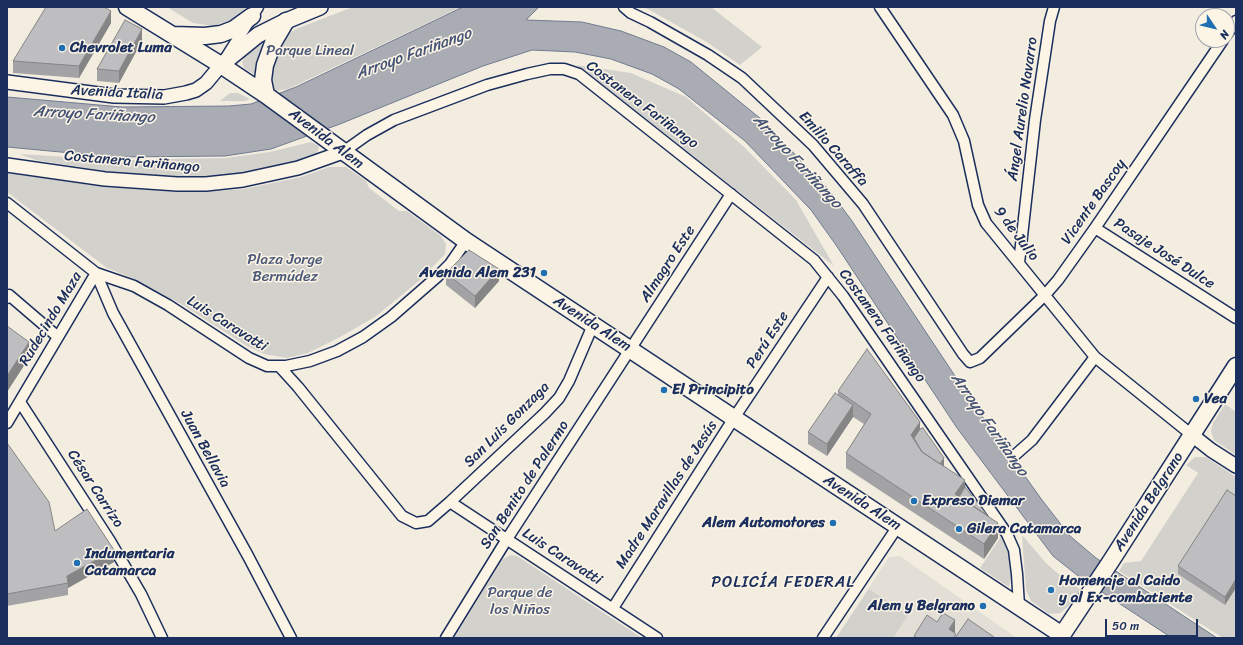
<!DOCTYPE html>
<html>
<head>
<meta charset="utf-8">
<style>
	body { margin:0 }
	#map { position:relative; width:1243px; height:645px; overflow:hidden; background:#f3ede0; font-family:Sriracha,sans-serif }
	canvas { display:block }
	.frame { position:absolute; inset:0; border:8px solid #1b2f5e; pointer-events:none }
	.north { position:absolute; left:1195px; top:8px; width:40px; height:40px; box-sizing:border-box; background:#fcf5e5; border:1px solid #a2a6af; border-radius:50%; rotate:125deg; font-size:11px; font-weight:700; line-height:16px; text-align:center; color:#1b2f5e }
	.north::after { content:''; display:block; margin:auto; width:14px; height:18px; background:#1f6fb2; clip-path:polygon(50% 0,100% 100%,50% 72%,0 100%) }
	.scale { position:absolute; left:1105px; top:619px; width:93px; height:18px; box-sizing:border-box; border:2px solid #1b2f5e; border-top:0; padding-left:5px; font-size:12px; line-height:14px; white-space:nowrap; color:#1b2f5e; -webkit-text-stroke:3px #fcf5e5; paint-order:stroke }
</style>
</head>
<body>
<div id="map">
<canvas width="1243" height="645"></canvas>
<div class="frame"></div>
<div class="north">N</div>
<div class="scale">50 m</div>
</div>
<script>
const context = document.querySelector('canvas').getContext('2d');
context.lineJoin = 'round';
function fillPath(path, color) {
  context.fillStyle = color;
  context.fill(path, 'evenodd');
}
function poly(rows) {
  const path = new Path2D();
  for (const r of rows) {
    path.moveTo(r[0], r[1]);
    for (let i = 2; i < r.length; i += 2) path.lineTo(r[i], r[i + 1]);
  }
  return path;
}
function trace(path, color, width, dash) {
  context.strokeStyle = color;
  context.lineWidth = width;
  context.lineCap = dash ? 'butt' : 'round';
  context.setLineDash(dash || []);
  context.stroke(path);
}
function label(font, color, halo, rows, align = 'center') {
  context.font = font + ' Sriracha,sans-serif';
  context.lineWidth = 3;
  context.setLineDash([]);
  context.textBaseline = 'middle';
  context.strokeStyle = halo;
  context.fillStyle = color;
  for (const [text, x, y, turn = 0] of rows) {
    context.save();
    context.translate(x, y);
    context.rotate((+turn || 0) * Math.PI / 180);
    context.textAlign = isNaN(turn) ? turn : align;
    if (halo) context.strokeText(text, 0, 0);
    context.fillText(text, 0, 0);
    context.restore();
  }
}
const built = poly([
	[900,556,1014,636,1014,638,836,638,889,557]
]);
const green = poly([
	[167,7,247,7,231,20,213,26,193,23],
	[353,7,461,7,288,89,276,91,271,86,270,66,284,37,296,29],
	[644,7,711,7,762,47,740,65,705,41],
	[268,40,259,77,244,68,242,62,245,56],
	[577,65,631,73,686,97,744,147,796,200,834,266],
	[230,93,238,93,250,99,245,101,220,101],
	[311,142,319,146,317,153,295,161,240,174,205,177,175,177,106,171,36,160,19,154,117,160,226,158,270,152],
	[329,167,346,167,366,181,369,188,399,211,407,211,441,236,446,244,445,254,420,280,375,317,342,336,308,353,287,358,264,354,247,346,181,304,132,278,107,268,7,192,7,173,104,187,178,192,206,192,244,189,301,177],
	[1225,404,1236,412,1236,455,1214,440,1211,431,1213,423],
	[1195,457,1206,457,1236,477,1236,638,1223,638,1119,571,1124,563,1141,561,1198,473,1186,465],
	[1002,535,1009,552,1011,576,1009,587,980,568],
	[1022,535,1046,563,1056,572,1081,590,1069,606,1060,613,1049,614,1031,601,1026,590],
	[510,555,517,556,642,638,454,638,503,559],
	[869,589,908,615,893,638,836,638]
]);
const water = poly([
	[463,7,539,7,526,20,582,22,621,31,664,47,691,62,761,119,829,190,852,221,977,409,1042,500,1070,536,1096,558,1217,638,1172,638,1082,579,1053,556,957,428,836,245,811,210,745,141,679,89,652,74,611,59,575,52,532,50,483,66,340,124,271,149,225,156,114,157,7,147,7,97,122,107,229,106,251,104,296,87,463,7]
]);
const minor = poly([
	[624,7,631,13,650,22,708,55,742,78,813,145,863,204,963,354,970,362,980,358,1045,295,1058,280,1095,228,1223,40],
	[880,7,953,115,964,141,978,205,986,223,1095,357,1192,435],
	[1227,34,1236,21],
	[227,56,258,7],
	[343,152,367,135,394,120,487,85,527,74,550,69,564,69,579,74,814,260,843,296,1007,534,1014,550,1017,574,1019,606],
	[7,203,96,273,134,286,168,305,249,358,267,366,279,366,298,387,402,516,416,523,428,521,450,502,545,413,559,398,569,381,593,325],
	[1095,228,1236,318],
	[1019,263,1035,120,1050,21,1054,7],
	[96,273,113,313,248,556,291,638],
	[7,298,9,295,58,337],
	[279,366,286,366,310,361,337,351,363,337,391,317,438,276,450,264,466,241],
	[20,402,110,541,141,594,162,638],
	[7,423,96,273],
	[1015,455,1032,440,1095,357],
	[450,502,657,638],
	[613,608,734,418,828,277],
	[446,638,507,539,731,194],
	[823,638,898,526]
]);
const tertiary = poly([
	[7,82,114,96,164,97,186,93,196,90,206,83,221,65],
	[7,165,105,179,177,184,206,184,243,180,298,168,343,152],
	[1192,435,1211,450,1236,466]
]);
const secondary = poly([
	[221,65,258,35,286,21,320,7]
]);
const primary = poly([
	[127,7,221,65,266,95,466,241,1062,635],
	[173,35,205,36,221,34,234,29,252,16],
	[266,95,263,80,265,65,273,43,286,21],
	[1060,638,1111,561,1236,366]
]);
const wall = poly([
	[111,23,79,78,13,73,13,61],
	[142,41,119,83,97,81,97,69],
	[446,273,499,281,475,308,446,285],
	[838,391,920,429,944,466,965,488,998,538,984,559,846,468,846,453,864,424,853,417,827,456,808,444,808,432,838,395],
	[7,443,55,531,114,562,68,588,68,595,7,606],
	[1227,490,1225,605,1178,574,1178,566]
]);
const shadedWall = poly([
	[111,11,111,23,79,78,79,66],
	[142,29,142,41,119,83,119,71],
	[499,269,499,281,475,308,475,296],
	[29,342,29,358,7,392,7,376],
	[853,405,853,417,827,456,827,444],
	[920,422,920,438,914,446,911,435],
	[944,458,944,466,937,477,937,469],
	[965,480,965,496,959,504,955,494],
	[998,523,998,538,984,559,984,544],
	[114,550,114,562,68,588,67,576],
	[1236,579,1236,588,1225,605,1225,597],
	[955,620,955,632,951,638,949,629]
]);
const building = poly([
	[46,7,104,7,111,11,79,66,13,61,46,7],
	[125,20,142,29,119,71,97,69,125,20],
	[469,250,499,269,475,296,446,273,469,250],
	[7,326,29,342,7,376,7,326],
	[867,349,920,422,911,435,922,452,965,480,955,494,998,523,984,544,846,453,871,414,838,391,867,349],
	[835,393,853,405,827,444,808,432,835,393],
	[923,428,944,458,940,464,922,452,914,438,920,429,923,428],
	[7,443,49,502,55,531,87,509,114,550,67,576,68,583,7,594,7,443],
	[965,487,987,515,959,497,965,487],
	[1227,490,1236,496,1236,579,1225,597,1178,566,1227,490],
	[943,613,955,620,949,629,956,634,953,638,917,638,914,636,927,615,937,622,943,613],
	[968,619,994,637,994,638,955,638,968,619]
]);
const markers = [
	[62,48,4,"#1f6fb2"],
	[544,273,4,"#1f6fb2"],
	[664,390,4,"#1f6fb2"],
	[1196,399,4,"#1f6fb2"],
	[914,501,4,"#1f6fb2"],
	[833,523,4,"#1f6fb2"],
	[959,529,4,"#1f6fb2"],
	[77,563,4,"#1f6fb2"],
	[1051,590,4,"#1f6fb2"],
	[983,606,4,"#1f6fb2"]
];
const poiNames = [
	["Chevrolet Luma",70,48],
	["Avenida Alem 231",536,273,"right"],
	["El Principito",672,390],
	["Vea",1204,399],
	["Expreso Diemar",922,501],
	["Alem Automotores",825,523,"right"],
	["Gilera Catamarca",967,529],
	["Indumentaria",85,554],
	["Catamarca",85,571],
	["Homenaje al Caido",1059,581],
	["y al Ex-combatiente",1059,598],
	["Alem y Belgrano",975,606,"right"]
];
const parkNames = [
	["Parque Lineal",310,51],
	["Plaza Jorge",285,260],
	["Bermúdez",285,277],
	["Parque de",520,593],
	["los Niños",520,610]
];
const streetNames = [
	["Avenida Italia",117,93,3],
	["Costanera Fariñango",642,105,37],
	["Ángel Aurelio Navarro",1023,109,-82],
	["Avenida Alem",326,139,37],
	["Emilio Caraffa",833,149,48],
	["Costanera Fariñango",132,162,5],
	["Vicente Bascoy",1094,202,-55],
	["9 de Julio",1016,234,53],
	["Pasaje José Dulce",1164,254,33],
	["Almagro Este",668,264,-57],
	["Rudecindo Maza",51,319,-59],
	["Luis Caravatti",227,324,32],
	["Avenida Alem",592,324,33],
	["Costanera Fariñango",882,326,54],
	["Perú Este",768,340,-57],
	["San Luis Gonzaga",507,425,-45],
	["Juan Bellavia",205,449,61],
	["San Benito de Palermo",525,485,-57],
	["César Carrizo",95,489,57],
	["Madre Maravillas de Jesús",667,495,-57],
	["Avenida Belgrano",1149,502,-57],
	["Avenida Alem",862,503,33],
	["Luis Caravatti",562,557,33]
];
const waterNames = [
	["Arroyo Fariñango",414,54,-20],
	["Arroyo Fariñango",94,115,3],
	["Arroyo Fariñango",797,162,47],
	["Arroyo Fariñango",989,425,55]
];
const neighbourhoodNames = [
	["POLICÍA FEDERAL",783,583]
];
fillPath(built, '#e3dfd6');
fillPath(green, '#d3d1cc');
fillPath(water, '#a9acb3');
trace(water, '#707a91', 1);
trace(minor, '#1b2f5e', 13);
trace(tertiary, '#1b2f5e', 16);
trace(secondary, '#1b2f5e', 18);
trace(primary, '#1b2f5e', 19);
trace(minor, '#fcf5e5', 10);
trace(tertiary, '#fcf5e5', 13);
trace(secondary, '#fcf5e5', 15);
trace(primary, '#fcf5e5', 16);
fillPath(wall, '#a3a3a5');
fillPath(shadedWall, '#858586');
fillPath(building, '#bebec0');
trace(building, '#858586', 1);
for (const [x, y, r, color] of markers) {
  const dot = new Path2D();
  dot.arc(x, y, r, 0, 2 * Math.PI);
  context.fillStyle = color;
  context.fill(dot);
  trace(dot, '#fcf5e5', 1.5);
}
label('bold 15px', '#1b2f5e', '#fcf5e5', poiNames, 'left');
label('15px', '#49587a', '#fcf5e5', parkNames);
label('15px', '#1b2f5e', '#fcf5e5', streetNames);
label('italic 16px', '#465478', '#fcf5e5', waterNames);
context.letterSpacing = '1px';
label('16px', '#1b2f5e', '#fcf5e5', neighbourhoodNames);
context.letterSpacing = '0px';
</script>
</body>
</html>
